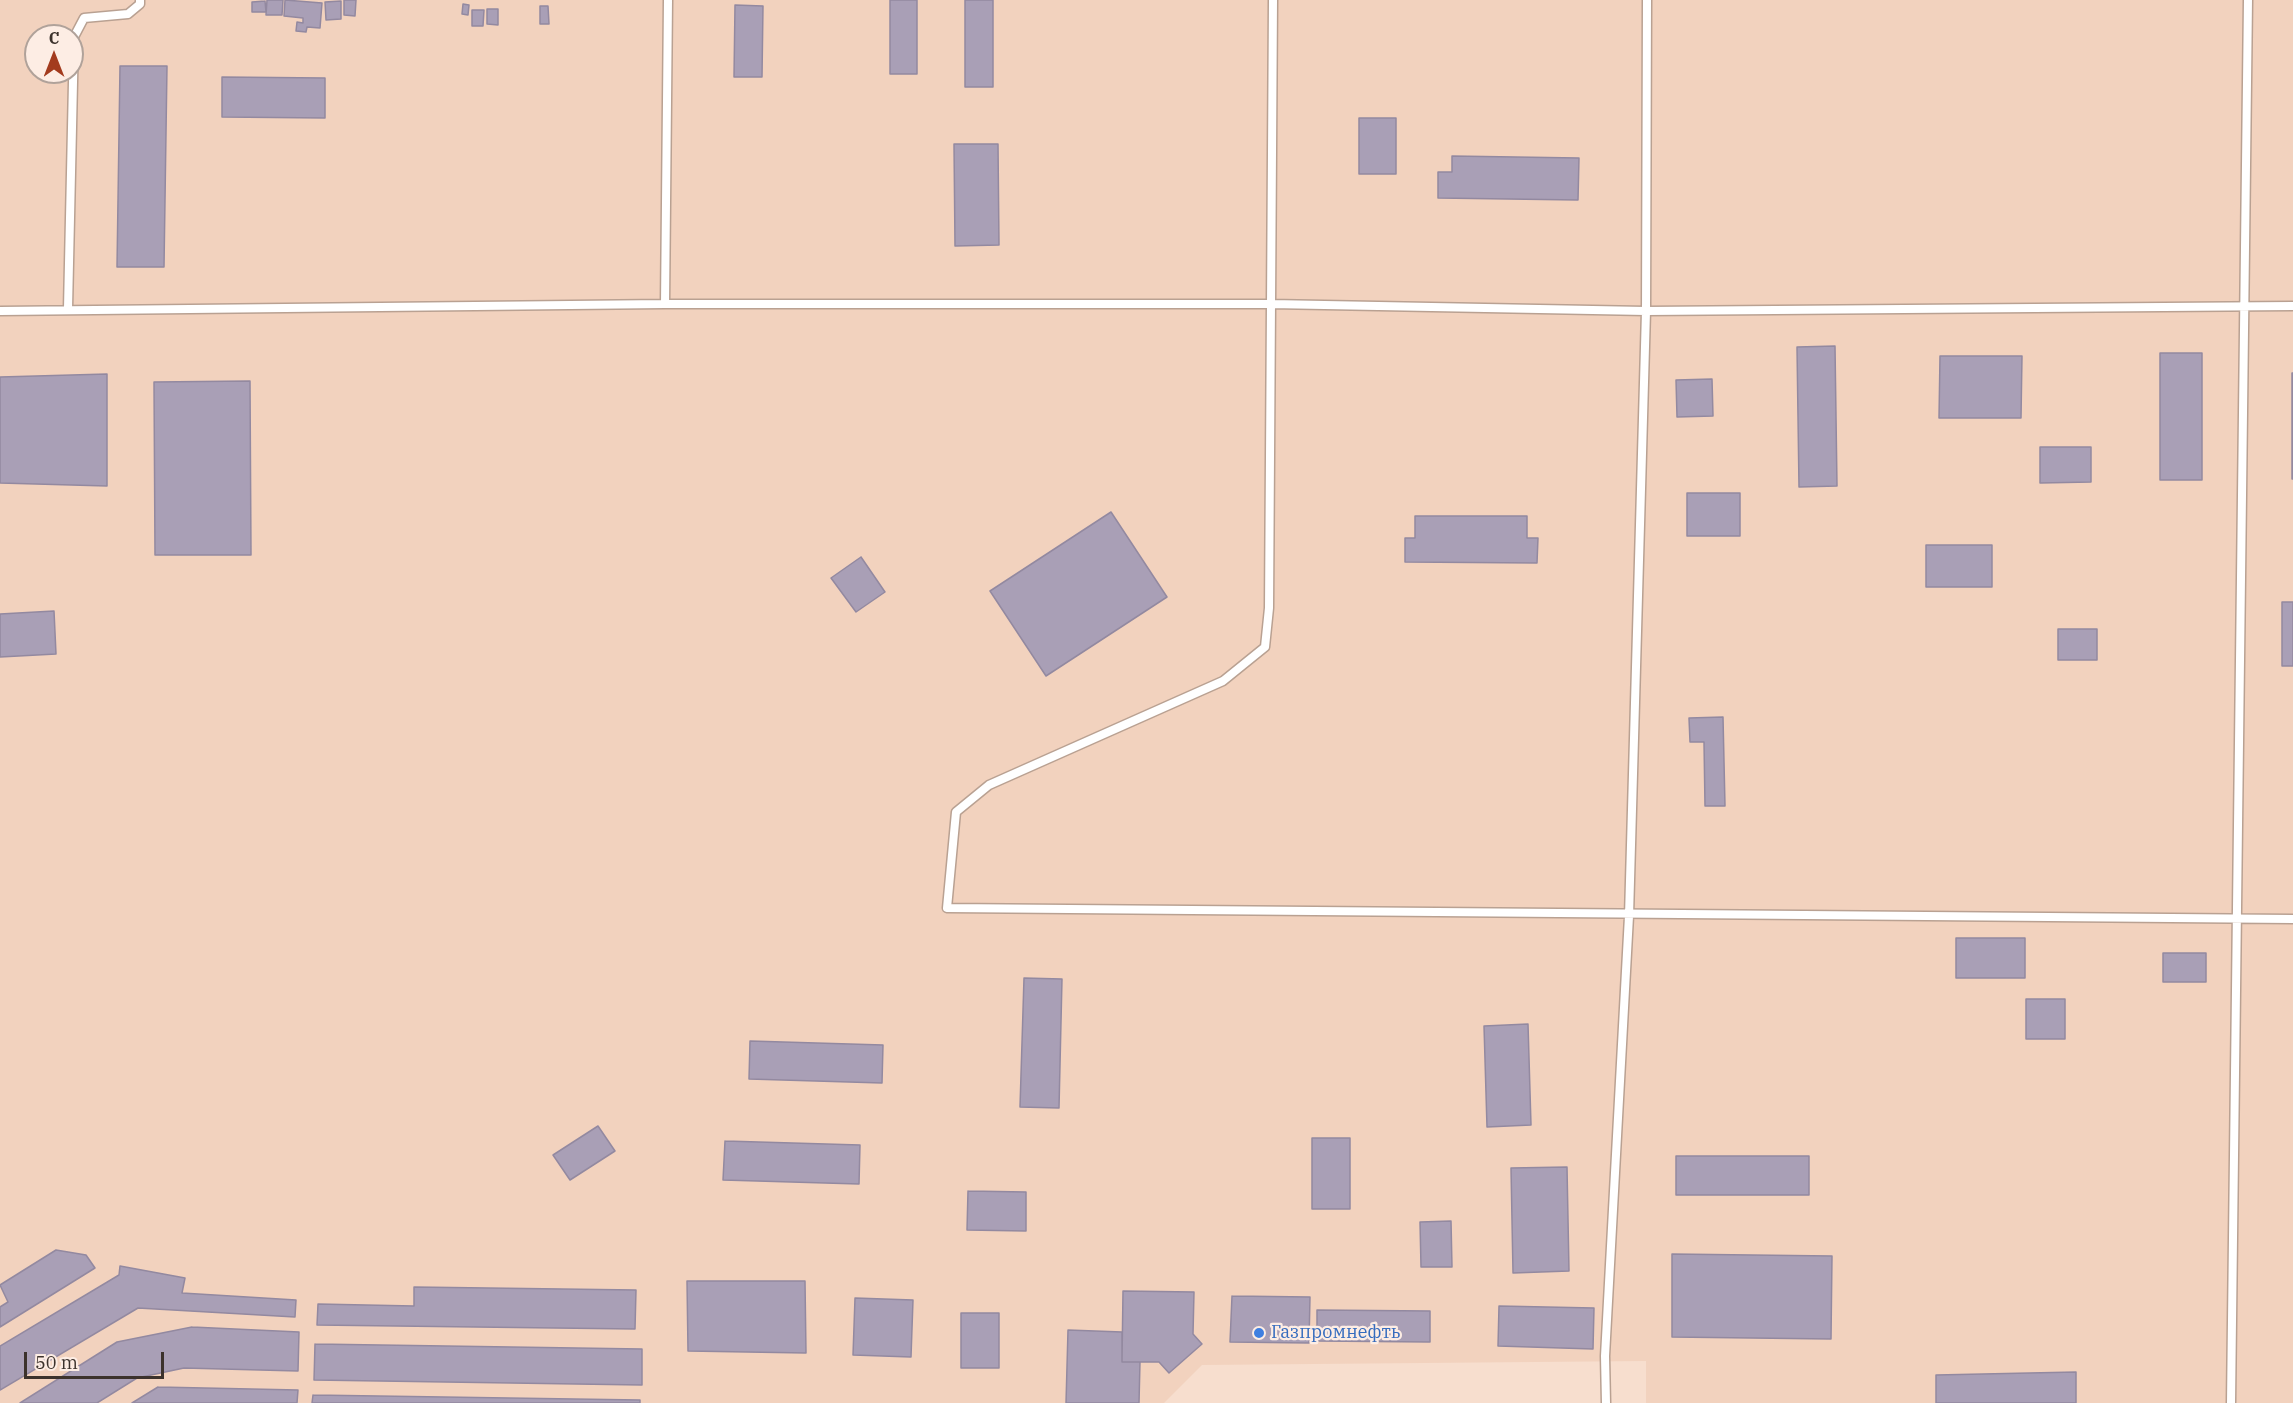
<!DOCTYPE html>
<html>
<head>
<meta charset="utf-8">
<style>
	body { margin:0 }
	#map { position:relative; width:2293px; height:1403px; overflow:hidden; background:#f7dece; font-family:"IBM Plex Serif",serif }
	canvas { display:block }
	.north { position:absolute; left:24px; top:24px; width:60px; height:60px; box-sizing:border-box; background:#fdede4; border:2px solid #b0a29a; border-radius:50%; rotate:0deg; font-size:16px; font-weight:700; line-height:24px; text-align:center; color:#3c322c }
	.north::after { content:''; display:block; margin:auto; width:21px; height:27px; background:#a33b1e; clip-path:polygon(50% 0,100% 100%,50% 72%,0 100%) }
	.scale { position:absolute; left:24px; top:1352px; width:140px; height:27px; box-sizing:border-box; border:3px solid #3c322c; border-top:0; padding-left:8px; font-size:18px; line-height:21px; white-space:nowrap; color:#3c322c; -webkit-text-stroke:4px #fdede4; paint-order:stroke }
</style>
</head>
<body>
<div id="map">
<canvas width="2293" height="1403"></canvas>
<div class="north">С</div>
<div class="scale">50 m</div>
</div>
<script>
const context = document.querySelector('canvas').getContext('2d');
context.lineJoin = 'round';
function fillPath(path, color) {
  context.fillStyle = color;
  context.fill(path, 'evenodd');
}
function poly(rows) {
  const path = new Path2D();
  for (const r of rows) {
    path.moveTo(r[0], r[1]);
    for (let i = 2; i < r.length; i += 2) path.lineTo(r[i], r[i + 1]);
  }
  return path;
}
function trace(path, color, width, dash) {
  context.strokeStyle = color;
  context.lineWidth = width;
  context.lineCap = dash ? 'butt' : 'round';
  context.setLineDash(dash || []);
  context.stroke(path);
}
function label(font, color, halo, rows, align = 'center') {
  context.font = font + ' "IBM Plex Serif",serif';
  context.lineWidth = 4.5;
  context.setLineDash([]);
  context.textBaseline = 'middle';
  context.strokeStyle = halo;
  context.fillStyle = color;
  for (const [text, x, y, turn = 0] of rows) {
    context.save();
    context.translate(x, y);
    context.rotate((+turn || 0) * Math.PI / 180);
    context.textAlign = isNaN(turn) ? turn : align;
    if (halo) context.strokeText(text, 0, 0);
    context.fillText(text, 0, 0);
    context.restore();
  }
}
const built = poly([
	[0,0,2293,0,2293,1403,1646,1403,1646,1361,1202,1365,1164,1403,0,1403],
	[36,36,72,36,72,72,36,72]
]);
const building = poly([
	[267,0,283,0,282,15,266,15,267,0],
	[285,0,322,3,320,28,307,27,306,32,296,31,297,22,303,23,303,18,284,16,285,0],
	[344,0,356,0,355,16,344,15,344,0],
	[890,0,917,0,917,74,890,74,890,0],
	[965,0,993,0,993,87,965,87,965,0],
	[265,1,266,12,252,12,252,2,265,1],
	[341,1,341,19,326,20,325,2,341,1],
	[463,4,469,5,468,15,462,14,463,4],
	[735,5,763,6,762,77,734,77,735,5],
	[540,6,548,6,549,24,540,24,540,6],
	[487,9,498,9,498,25,487,24,487,9],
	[472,10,484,10,483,26,472,26,472,10],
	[120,66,167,66,164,267,117,267,120,66],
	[222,77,325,78,325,118,222,117,222,77],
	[1359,118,1396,118,1396,174,1359,174,1359,118],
	[954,144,998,144,999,245,955,246,954,144],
	[1452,156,1579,158,1578,200,1438,198,1438,172,1452,172,1452,156],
	[1835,346,1837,486,1799,487,1797,347,1835,346],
	[2160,353,2202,353,2202,480,2160,480,2160,353],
	[1940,356,2022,356,2021,418,1939,418,1940,356],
	[2292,373,2293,373,2293,479,2292,479,2292,373],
	[107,374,107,486,0,483,0,377,107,374],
	[1712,379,1713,416,1677,417,1676,380,1712,379],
	[250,381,251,555,155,555,154,382,250,381],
	[2040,447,2091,447,2091,482,2040,483,2040,447],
	[1687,493,1740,493,1740,536,1687,536,1687,493],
	[1111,512,1167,597,1046,676,990,591,1111,512],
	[1415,516,1527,516,1527,538,1538,538,1537,563,1405,562,1405,538,1415,538,1415,516],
	[1926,545,1992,545,1992,587,1926,587,1926,545],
	[861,557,885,592,856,612,831,578,861,557],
	[2282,602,2293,602,2293,666,2282,666,2282,602],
	[54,611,56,654,0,657,0,614,54,611],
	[2058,629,2097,629,2097,660,2058,660,2058,629],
	[1723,717,1725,806,1705,806,1704,742,1690,742,1689,718,1723,717],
	[1956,938,2025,938,2025,978,1956,978,1956,938],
	[2163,953,2206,953,2206,982,2163,982,2163,953],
	[1024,978,1062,979,1059,1108,1020,1107,1024,978],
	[2026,999,2065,999,2065,1039,2026,1039,2026,999],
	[1528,1024,1531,1125,1487,1127,1484,1026,1528,1024],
	[750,1041,883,1045,882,1083,749,1079,750,1041],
	[598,1126,615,1151,570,1180,553,1155,598,1126],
	[1312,1138,1350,1138,1350,1209,1312,1209,1312,1138],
	[725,1141,860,1145,859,1184,723,1180,725,1141],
	[1676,1156,1809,1156,1809,1195,1676,1195,1676,1156],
	[1567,1167,1569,1271,1513,1273,1511,1168,1567,1167],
	[968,1191,1026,1192,1026,1231,967,1230,968,1191],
	[1451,1221,1452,1267,1421,1267,1420,1222,1451,1221],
	[56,1250,86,1255,95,1268,0,1327,0,1307,8,1302,0,1285,56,1250],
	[1672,1254,1832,1256,1831,1339,1672,1337,1672,1254],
	[120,1266,185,1278,182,1293,296,1300,295,1317,138,1308,0,1390,0,1346,119,1275,120,1266],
	[687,1281,805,1281,806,1353,688,1351,687,1281],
	[414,1287,636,1290,635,1329,317,1325,318,1304,414,1306,414,1287],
	[1123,1291,1194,1292,1193,1334,1202,1344,1169,1373,1159,1362,1122,1362,1123,1291],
	[1232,1296,1310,1297,1309,1343,1230,1342,1232,1296],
	[855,1298,913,1300,911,1357,853,1355,855,1298],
	[1499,1306,1594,1308,1593,1349,1498,1346,1499,1306],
	[1317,1310,1430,1311,1430,1342,1317,1341,1317,1310],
	[961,1313,999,1313,999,1368,961,1368,961,1313],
	[192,1327,299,1332,298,1371,184,1368,137,1378,97,1403,20,1403,117,1342,192,1327],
	[1068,1330,1122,1332,1122,1362,1140,1362,1139,1403,1066,1403,1068,1330],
	[315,1344,642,1349,642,1385,314,1380,315,1344],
	[2076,1372,2076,1403,1936,1403,1936,1375,2076,1372],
	[158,1387,298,1390,297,1403,132,1403,158,1387],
	[313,1395,640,1400,640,1403,312,1403,313,1395]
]);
const service = poly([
	[1273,0,1269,608,1265,647,1223,681,989,785,956,812,947,908,2293,919],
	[665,304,668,0],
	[68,308,74,37,84,18,128,14,140,4,140,0],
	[0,311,665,304,1271,304,1646,311,2293,306],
	[1606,1403,1605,1356,1629,916,1646,311,1647,0],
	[2231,1403,2248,0]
]);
const markers = [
	[1259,1333,6,"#3f7fe0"]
];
const shopNames = [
	["Газпромнефть",1271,1333]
];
fillPath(built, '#f2d2be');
fillPath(building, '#a99fb6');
trace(building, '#9389a0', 1.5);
trace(service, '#b9a192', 11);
trace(service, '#fff', 8);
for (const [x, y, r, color] of markers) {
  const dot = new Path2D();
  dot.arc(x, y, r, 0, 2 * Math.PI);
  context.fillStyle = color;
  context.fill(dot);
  trace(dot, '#fdede4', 2);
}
label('18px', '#366cbe', '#fdede4', shopNames, 'left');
</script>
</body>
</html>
